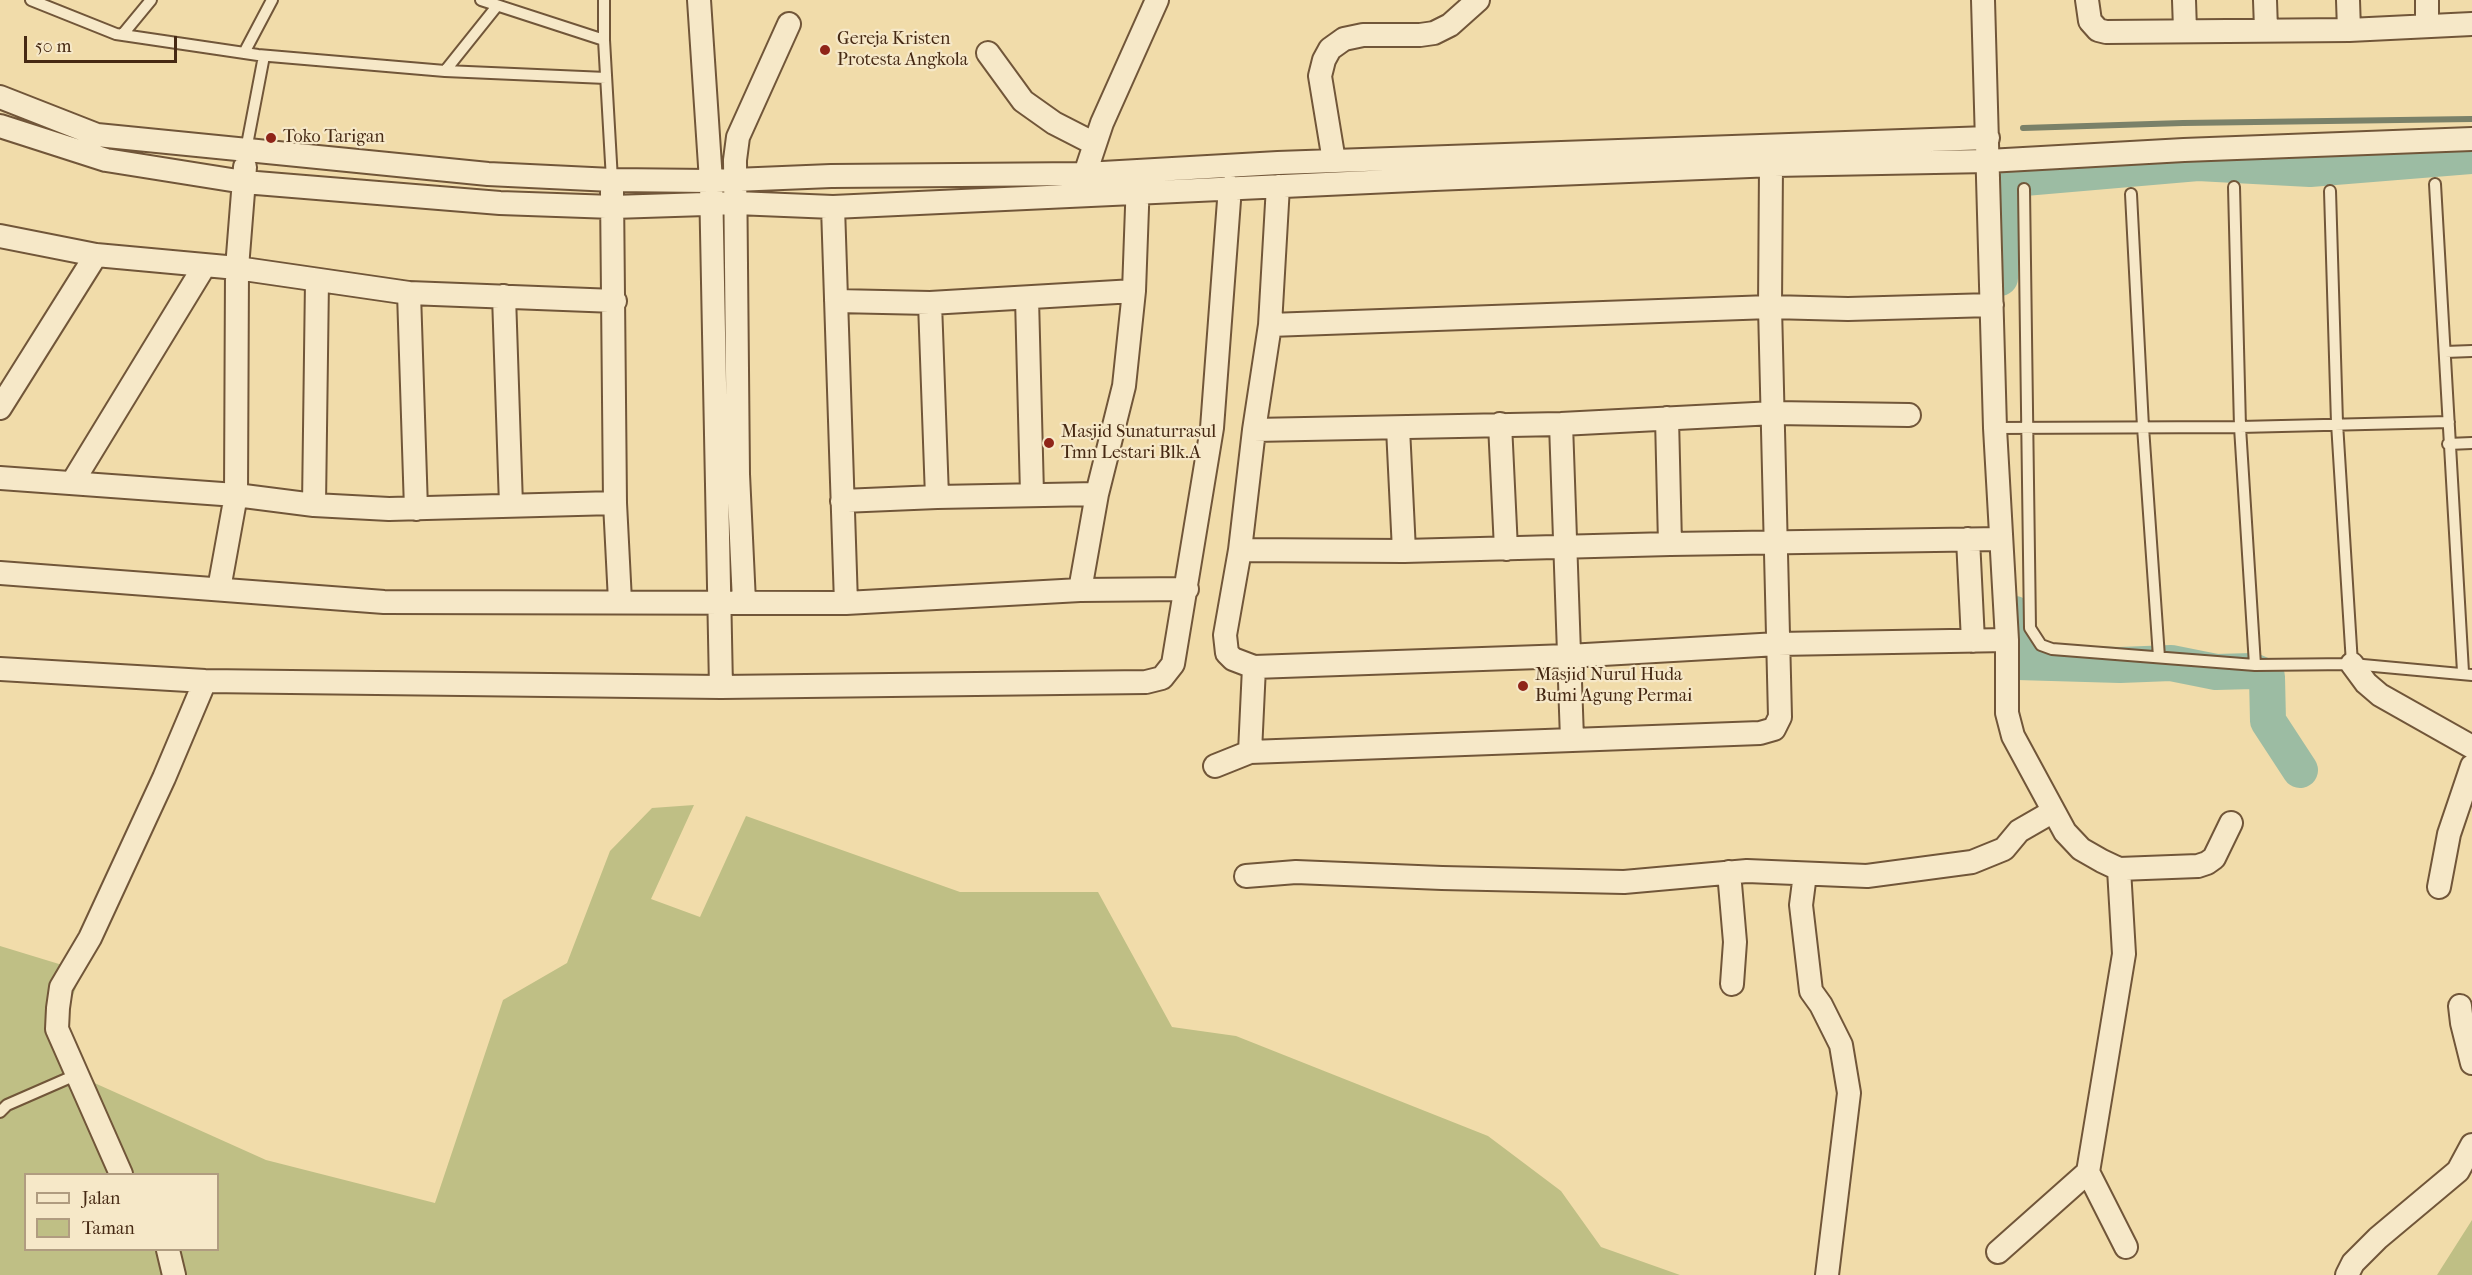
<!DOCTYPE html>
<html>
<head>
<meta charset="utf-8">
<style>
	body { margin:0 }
	#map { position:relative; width:2472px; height:1275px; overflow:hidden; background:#f1dcaa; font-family:"IM FELL French Canon",serif }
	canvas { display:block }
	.legend { position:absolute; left:24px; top:1173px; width:195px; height:78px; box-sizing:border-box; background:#f6e8c8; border:2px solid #b09c80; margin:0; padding:8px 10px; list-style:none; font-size:18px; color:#462913 }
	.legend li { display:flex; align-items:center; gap:12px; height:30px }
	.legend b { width:30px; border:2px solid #b09c80 }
	.scale { position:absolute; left:24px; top:36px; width:153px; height:27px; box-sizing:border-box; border:3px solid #462913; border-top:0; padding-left:8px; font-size:18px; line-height:21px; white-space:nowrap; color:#462913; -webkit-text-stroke:4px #f6e8c8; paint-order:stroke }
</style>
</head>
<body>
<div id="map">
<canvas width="2472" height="1275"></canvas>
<ul class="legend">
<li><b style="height:8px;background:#f6e8c8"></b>Jalan</li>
<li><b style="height:16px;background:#bfbf85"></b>Taman</li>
</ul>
<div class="scale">50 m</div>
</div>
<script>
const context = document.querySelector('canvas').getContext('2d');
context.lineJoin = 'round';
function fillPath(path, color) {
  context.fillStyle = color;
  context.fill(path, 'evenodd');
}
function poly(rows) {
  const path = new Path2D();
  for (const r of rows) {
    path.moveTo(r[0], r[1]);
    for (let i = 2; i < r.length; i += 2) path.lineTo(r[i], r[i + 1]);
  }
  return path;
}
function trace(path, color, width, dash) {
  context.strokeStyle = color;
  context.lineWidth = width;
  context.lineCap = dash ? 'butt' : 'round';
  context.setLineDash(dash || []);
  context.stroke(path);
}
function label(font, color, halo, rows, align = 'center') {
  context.font = font + ' "IM FELL French Canon",serif';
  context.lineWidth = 4.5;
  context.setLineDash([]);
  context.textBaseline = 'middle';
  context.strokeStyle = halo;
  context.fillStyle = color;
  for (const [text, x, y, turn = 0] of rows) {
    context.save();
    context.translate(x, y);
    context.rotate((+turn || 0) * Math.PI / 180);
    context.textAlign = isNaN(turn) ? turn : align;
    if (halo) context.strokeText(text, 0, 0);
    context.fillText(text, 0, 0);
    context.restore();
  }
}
const green = poly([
	[694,805,651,899,700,917,746,816,960,892,1098,892,1172,1027,1236,1036,1488,1136,1561,1191,1601,1247,1680,1275,0,1275,0,946,82,971,64,1020,90,1081,266,1160,435,1203,503,1000,567,963,610,851,652,808],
	[26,1174,218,1174,218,1250,26,1250],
	[2472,1220,2472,1275,2437,1275]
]);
const stream = poly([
	[2023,128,2183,123,2472,119]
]);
const river = poly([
	[2000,278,2001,180,2198,163,2310,169,2472,156],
	[2015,614,2018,662,2120,665,2171,663,2216,672,2253,671,2267,677,2268,721,2300,770]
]);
const lane = poly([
	[31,0,116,34,258,55,445,71,606,78],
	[481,0,604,40],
	[604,0,604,40,612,180],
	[123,34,151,0],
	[244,53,272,0],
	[445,71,497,6],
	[246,150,264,56],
	[2435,184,2463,672],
	[2234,187,2240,427,2255,665],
	[2024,189,2030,628,2041,645,2052,649,2255,665,2352,664,2472,675],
	[2330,191,2337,423,2352,664],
	[2131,194,2143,427,2159,657],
	[2445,352,2472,351],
	[1995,428,2240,427,2449,422],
	[2448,444,2472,443],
	[0,1112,7,1105,78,1074]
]);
const street = poly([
	[699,0,711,181,721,687],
	[1983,0,1995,428,2007,640,2007,713,2013,736,2065,832,2081,849,2102,861,2119,869,2198,866,2207,863,2214,858,2231,823],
	[2087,0,2090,21,2098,30,2106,32,2349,30,2472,24],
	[2184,0,2185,30],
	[2265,0,2266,29],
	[2348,0,2349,30],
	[2427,0,2427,26],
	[988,53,1023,101,1054,123,1095,144],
	[0,97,97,135,488,174,612,180,710,181,831,176,1085,174,1278,163,1988,138],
	[0,126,106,160,244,182,500,203,613,207,736,203,833,207,1434,179,1774,165,1988,161,2184,150,2472,139],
	[1334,161,1320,76,1324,60,1330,49,1344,39,1363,35,1420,35,1434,33,1450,25,1478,0],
	[1085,174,1102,123,1157,0],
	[1278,186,1270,325,1254,430,1240,550,1225,635,1227,653,1233,659,1254,667,1568,656,1778,644,2007,640],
	[612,192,615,503,620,601],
	[833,207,846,603],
	[0,236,96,255,237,268,409,293,615,301],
	[409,293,416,509],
	[504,296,511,505],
	[1027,298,1032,494],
	[836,301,930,303,1134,291],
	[930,303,937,497],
	[1270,325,1770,307,1848,309,1992,305],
	[0,408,96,255],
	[1667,418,1670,544],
	[1500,424,1506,549],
	[1561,424,1572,739],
	[1398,428,1404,551],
	[1254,430,1561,424,1774,413,1909,415],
	[0,478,236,495,314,505,389,509,615,503],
	[72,483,205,265],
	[842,501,937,497,1097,494],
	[314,505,317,280],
	[1968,539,1973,641],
	[1240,550,1404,551,1670,544,2001,539],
	[0,573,384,602,846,603,1080,590,1187,589],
	[219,589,236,495,237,268,245,167],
	[1080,590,1097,494,1124,386,1134,291,1138,180],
	[744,602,738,474,735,160,738,137,789,24],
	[2352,664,2366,683,2380,695,2472,747],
	[0,669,205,681,721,687,1146,682,1162,678,1173,664,1212,428,1230,187],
	[1250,752,1254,667],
	[1215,766,1250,752,1760,733,1774,729,1780,717,1770,307,1771,165],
	[2119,869,2124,954,2088,1172,2126,1247],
	[1729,872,1735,942,1732,984],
	[1805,874,1801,905,1811,991,1821,1005,1841,1045,1849,1093,1827,1275],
	[1246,876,1296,872,1442,878,1624,882,1747,871,1867,876,1972,862,2004,849,2019,831,2052,812],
	[2439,887,2449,834,2472,766],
	[2460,1006,2462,1023,2472,1063],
	[121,1174,57,1029,58,1008,61,987,90,938,164,778,205,681],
	[168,1250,174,1275],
	[1998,1252,2088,1172],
	[2347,1275,2353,1263,2378,1238,2458,1171,2472,1145]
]);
const markers = [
	[825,50,6,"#8f2418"],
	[271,138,6,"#8f2418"],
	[1049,443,6,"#8f2418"],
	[1523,686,6,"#8f2418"]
];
const poiNames = [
	["Gereja Kristen",837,40],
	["Protesta Angkola",837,61],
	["Toko Tarigan",283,138],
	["Masjid Sunaturrasul",1061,433],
	["Tmn Lestari Blk.A",1061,454],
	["Masjid Nurul Huda",1535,676],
	["Bumi Agung Permai",1535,697]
];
fillPath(green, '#bfbf85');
trace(stream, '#7a8169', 6);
trace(river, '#9cbca3', 36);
trace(lane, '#715639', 14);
trace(street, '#715639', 26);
trace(lane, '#f6e8c8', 10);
trace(street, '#f6e8c8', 22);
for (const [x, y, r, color] of markers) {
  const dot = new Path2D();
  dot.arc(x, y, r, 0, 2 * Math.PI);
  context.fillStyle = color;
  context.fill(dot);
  trace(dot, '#f6e8c8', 2);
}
label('18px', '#462913', '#f6e8c8', poiNames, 'left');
</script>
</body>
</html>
